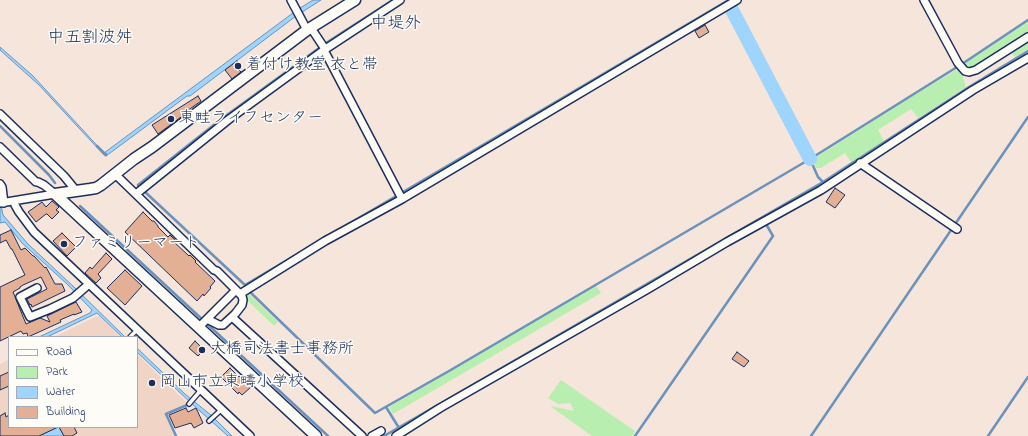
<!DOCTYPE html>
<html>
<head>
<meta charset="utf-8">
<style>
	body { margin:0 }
	#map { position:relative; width:1028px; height:436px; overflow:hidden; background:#f5e5da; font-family:"Indie Flower",sans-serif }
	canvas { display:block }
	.legend { position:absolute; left:8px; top:336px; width:130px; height:92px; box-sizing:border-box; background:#fdfcf7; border:1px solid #a3aaba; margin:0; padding:5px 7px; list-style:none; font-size:12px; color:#1b2f5e }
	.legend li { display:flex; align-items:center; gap:8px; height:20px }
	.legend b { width:20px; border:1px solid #a3aaba }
</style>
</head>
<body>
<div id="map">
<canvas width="1028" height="436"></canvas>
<ul class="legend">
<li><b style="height:5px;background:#fdfcf7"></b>Road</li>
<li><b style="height:11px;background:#b8efb1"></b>Park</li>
<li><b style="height:11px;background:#9fd4fd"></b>Water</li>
<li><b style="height:11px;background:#e3b096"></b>Building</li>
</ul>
</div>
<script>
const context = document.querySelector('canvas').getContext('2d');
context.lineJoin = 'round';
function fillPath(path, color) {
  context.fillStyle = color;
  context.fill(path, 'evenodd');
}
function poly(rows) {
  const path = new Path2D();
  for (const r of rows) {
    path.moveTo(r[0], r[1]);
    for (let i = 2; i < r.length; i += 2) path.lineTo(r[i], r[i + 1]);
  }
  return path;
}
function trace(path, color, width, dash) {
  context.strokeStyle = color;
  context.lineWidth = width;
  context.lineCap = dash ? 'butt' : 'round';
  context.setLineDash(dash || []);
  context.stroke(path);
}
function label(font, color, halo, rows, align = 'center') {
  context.font = font + ' "Indie Flower","Klee One",sans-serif';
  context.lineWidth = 3;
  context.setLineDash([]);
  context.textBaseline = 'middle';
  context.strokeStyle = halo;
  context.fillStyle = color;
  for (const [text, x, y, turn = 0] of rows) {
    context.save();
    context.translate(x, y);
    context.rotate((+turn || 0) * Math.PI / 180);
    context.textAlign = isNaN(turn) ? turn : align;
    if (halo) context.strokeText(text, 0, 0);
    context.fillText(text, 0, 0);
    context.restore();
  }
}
const built = poly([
	[99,316,120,337,54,337,95,317],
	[137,354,187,403,165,414,174,436,0,436,0,364,9,359,9,427,137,427]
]);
const green = poly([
	[1028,22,1028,33,1004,49,972,69,968,69,963,65],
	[1028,41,1028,49,1015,57,1011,53],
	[956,70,959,70,962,73,966,87,918,118,911,109,878,130,884,141,851,162,845,153,821,168,816,168,814,163,815,158,914,95],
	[596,286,601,293,393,414,389,407],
	[248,293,278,322,274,326,246,299,245,295],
	[561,380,635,431,632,436,592,436,550,406,574,411,570,403,558,404,548,398]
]);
const water = poly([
	[313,0,321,0,296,16,190,96,187,96,106,156,104,155,39,85,0,50,0,47,33,76,104,153,297,10,313,0],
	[0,200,3,215,28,244,75,288,125,337,122,337,97,313,47,337,39,337,90,313,92,310,67,284,22,243,5,222,0,223,0,200],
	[137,348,185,394,212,416,232,436,228,436,192,404,137,352,137,348],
	[58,427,59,427,64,436,39,436,58,427]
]);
const stream = poly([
	[0,126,49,175,55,183],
	[97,146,106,155,106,154],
	[810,159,818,177,823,182],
	[140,187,138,185,220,120,326,43,393,0],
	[144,191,245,285,250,292,375,413,449,371,810,159,965,62,1028,20],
	[80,206,328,436],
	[347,225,727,1],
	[245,285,294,256],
	[386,407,399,428],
	[176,436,166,414,187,405,189,403],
	[384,436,823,182,969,87,1028,51],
	[635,436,773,236,766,224],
	[811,436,1028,117],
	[988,436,1028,377]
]);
const river = poly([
	[731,8,810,159]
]);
const building = poly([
	[705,25,709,32,699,38,695,31,705,25],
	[237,61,242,67,238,69,241,72,232,79,225,70,237,61],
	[198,96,201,101,187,111,188,112,158,134,152,125,198,96],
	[835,188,845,195,835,208,826,202,835,188],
	[52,201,59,207,56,210,59,212,52,219,47,214,46,214,36,222,28,212,42,202,46,207,52,201],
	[143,212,152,221,154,221,158,226,158,227,168,237,170,235,175,240,174,242,189,256,190,255,196,261,195,262,215,281,210,287,211,288,204,296,203,294,197,301,125,232,143,212],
	[11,230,21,250,25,248,33,256,34,256,45,268,46,267,55,284,62,284,65,291,32,307,31,304,30,305,27,299,47,289,41,277,23,285,20,287,20,288,13,292,26,324,40,318,50,322,47,316,76,302,82,312,74,315,74,314,60,320,61,322,28,337,27,333,23,334,21,331,0,341,0,287,25,275,12,249,11,249,6,240,0,243,0,235,11,230],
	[62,233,76,247,67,256,53,241,62,233],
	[106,253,112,259,98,274,101,278,96,283,85,273,90,267,92,269,106,253],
	[125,270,142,286,125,305,107,288,125,270],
	[195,341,204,350,198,356,189,348,195,341],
	[737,352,749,361,744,367,732,359,737,352],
	[230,368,239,377,240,376,251,387,242,395,239,392,238,394,221,377,230,368],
	[9,372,9,386,0,390,0,376,9,372],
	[186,408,188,412,196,408,203,423,194,428,191,423,175,428,169,415,186,408],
	[5,413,6,417,9,415,9,427,58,427,39,436,0,436,0,416,5,413],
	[59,427,74,427,77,433,72,436,64,436,59,427]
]);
const lane = poly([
	[130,337,137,330],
	[189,404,201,390],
	[209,421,222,409]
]);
const street = poly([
	[291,0,307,30],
	[924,0,958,63,965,71,969,72,976,70,1028,37],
	[311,28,325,49],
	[324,50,402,199],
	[0,114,64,176,73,187,74,192],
	[0,147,36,182,38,182,44,185,55,194],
	[860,163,957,229],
	[115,174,214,270,217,271,242,296,243,300,242,305,235,314,223,325,219,325,207,319],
	[0,184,2,187,4,203],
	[136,194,228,120,324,50,400,0],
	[14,201,15,205,19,212,34,232,250,436],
	[0,203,55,194],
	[37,288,20,297,30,317,50,309,73,298,89,284],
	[240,294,325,241,402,199,737,0],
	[232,317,362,436],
	[199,327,236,290],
	[372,436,381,431],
	[396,436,440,408,648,289,727,242,821,190,973,90,1028,58]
]);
const secondary = poly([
	[55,194,90,189,96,188,101,185,134,159,152,147,307,30,355,0],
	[55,194,316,436]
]);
const markers = [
	[238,66,4,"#1b2f5e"],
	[171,119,4,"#1b2f5e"],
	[64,244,4,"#1b2f5e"],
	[202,350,4,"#1b2f5e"],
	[152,383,4,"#1b2f5e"]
];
const poiNames = [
	["着付け教室 衣と帯",246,66],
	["東畦ライフセンター",179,119],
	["ファミリーマート",72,244],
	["大橋司法書士事務所",210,350],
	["岡山市立東疇小学校",160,383]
];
const neighbourhoodNames = [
	["中堤外",396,25],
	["中五割波舛",90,39]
];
fillPath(built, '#f0d5c6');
fillPath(green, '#b8efb1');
fillPath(water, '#9fd4fd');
trace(water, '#6a92bd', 1);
trace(stream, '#6a92bd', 2.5);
trace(river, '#9fd4fd', 14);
fillPath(building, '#e3b096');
trace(building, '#1b2f5e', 1);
trace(lane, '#1b2f5e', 6);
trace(street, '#1b2f5e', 10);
trace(secondary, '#1b2f5e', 13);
trace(lane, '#fdfcf7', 3.5);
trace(street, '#fdfcf7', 7);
trace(secondary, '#fdfcf7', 10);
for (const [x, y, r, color] of markers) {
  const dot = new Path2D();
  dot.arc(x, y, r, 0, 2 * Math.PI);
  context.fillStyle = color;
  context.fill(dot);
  trace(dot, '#fdfcf7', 1.5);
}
label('16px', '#1b2f5e', '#fdfcf7', poiNames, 'left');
label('17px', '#1b2f5e', '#fdfcf7', neighbourhoodNames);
</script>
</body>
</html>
